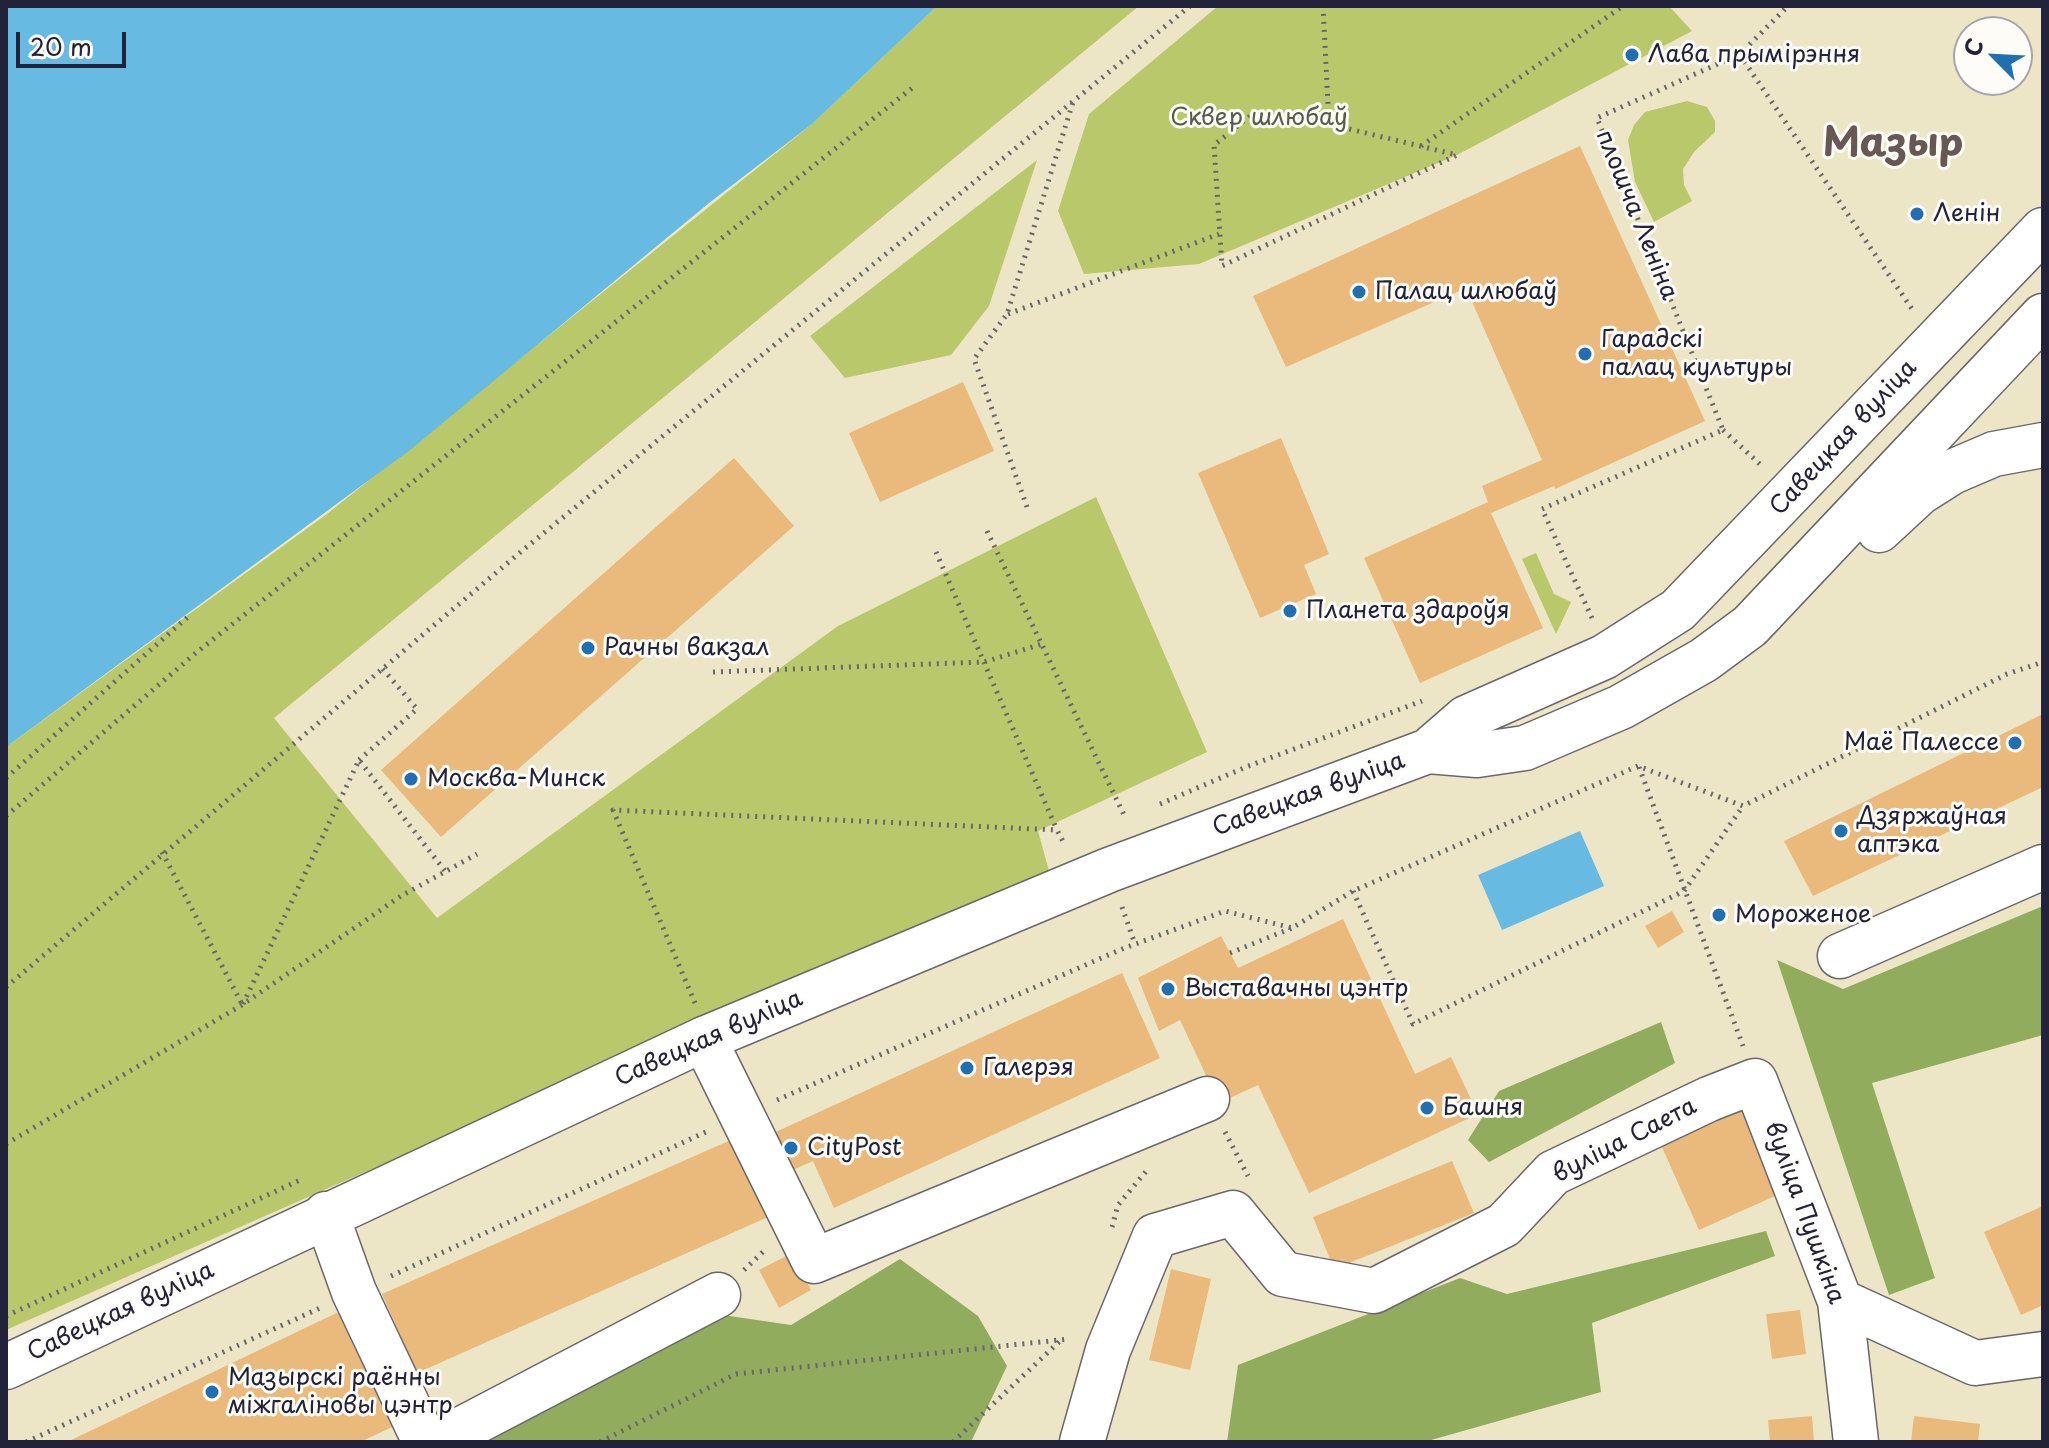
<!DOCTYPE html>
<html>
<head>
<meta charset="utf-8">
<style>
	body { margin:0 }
	#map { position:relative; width:2049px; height:1448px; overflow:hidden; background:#ece6c7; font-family:"Playpen Sans",sans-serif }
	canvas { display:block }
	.frame { position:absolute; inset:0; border:8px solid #22223b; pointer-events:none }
	.north { position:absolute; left:1953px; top:16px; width:80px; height:80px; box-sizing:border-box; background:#fdfcf7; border:2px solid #a5a5ac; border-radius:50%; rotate:294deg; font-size:22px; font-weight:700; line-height:32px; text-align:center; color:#22223b }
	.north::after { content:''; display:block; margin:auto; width:28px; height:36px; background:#1f6fb2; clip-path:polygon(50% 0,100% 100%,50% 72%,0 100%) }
	.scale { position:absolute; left:16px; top:32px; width:110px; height:36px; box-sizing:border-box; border:4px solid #22223b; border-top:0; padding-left:10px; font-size:24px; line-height:28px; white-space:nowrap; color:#22223b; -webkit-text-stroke:6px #fdfcf7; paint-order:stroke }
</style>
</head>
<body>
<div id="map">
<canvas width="2049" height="1448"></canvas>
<div class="frame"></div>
<div class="north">С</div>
<div class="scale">20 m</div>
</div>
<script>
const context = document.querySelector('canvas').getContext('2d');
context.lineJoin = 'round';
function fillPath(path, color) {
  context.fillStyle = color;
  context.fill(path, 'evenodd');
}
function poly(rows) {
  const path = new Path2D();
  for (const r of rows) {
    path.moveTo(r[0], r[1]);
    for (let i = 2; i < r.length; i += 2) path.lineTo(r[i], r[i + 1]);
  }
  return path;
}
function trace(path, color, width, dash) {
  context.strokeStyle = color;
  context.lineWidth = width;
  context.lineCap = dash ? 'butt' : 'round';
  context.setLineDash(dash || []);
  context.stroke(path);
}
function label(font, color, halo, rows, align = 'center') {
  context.font = font + ' "Playpen Sans",sans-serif';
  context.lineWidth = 6;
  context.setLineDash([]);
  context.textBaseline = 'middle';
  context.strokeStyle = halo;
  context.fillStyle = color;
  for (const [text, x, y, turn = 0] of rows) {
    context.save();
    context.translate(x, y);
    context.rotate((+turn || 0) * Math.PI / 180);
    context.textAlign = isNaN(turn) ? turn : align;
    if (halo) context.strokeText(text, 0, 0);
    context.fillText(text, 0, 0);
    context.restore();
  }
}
const green = poly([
	[937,6,1139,6,274,718,437,918,838,626,1096,497,1207,752,1038,831,1049,871,6,1330,6,747,327,514,812,124],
	[1218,6,1669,6,1692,31,1457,155,1199,264,1084,274,1058,211,1089,114],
	[1687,101,1707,107,1715,121,1715,132,1694,152,1683,169,1684,185,1692,201,1654,222,1635,182,1628,140,1634,125,1645,112],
	[1037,160,989,306,951,355,845,378,810,336],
	[1536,553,1554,594,1571,602,1556,634,1522,559]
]);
const forest = poly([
	[2043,906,2043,1035,1872,1083,1935,1278,1889,1295,1777,960,1843,989],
	[1661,1022,1675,1063,1489,1162,1468,1140,1499,1091],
	[1766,1231,1775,1256,1592,1323,1601,1392,1424,1442,1227,1442,1238,1365,1460,1278,1507,1294],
	[900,1259,978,1316,1007,1366,971,1442,488,1442,716,1314,791,1325]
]);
const water = poly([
	[6,6,937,6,812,124,709,203,410,450,6,747],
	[1580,831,1604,886,1502,930,1478,875]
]);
const building = poly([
	[1580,146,1705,421,1555,489,1554,486,1491,513,1543,628,1420,683,1364,558,1488,502,1482,486,1542,460,1466,288,1286,367,1253,296],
	[963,382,994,451,880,502,849,433],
	[1281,438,1329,554,1304,565,1316,594,1260,618,1198,473],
	[734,458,794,526,441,837,381,770],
	[2043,714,2043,787,1813,896,1784,841],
	[1723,906,1729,917,1715,924,1709,913],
	[1672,911,1684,932,1658,948,1645,926],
	[1343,919,1415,1074,1451,1057,1478,1114,1309,1193,1258,1085,1219,1103,1180,1020,1159,1031,1138,978,1221,936,1238,968],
	[1122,973,1160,1058,834,1208,813,1161,786,1173,769,1135],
	[1742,1098,1784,1192,1699,1230,1657,1136],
	[733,1139,768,1217,417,1373,382,1294],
	[1452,1161,1474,1213,1334,1269,1313,1217],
	[2043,1206,2043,1305,2021,1315,1984,1232],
	[792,1253,811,1290,779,1308,759,1270],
	[1171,1269,1211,1279,1190,1370,1149,1360],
	[349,1307,403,1422,360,1442,67,1442],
	[1800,1310,1806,1354,1772,1359,1766,1314],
	[1812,1416,1814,1442,1770,1442,1768,1420],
	[1914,1416,1980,1424,1978,1442,1911,1442]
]);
const path = poly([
	[1323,6,1329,124],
	[1740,55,1912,309],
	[1255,112,1304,118,1457,155,1222,266,1214,145,1255,112],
	[1421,146,1623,6],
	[1008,314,1219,234],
	[1723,430,1763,467],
	[1027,507,974,359,1007,314,1073,102],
	[987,531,1126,819],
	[936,552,1057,830],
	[1592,618,1542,509,1723,430,1597,118,1740,54,1788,6],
	[713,672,984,662,1042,644],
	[359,760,417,709,382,668],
	[1639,767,1743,1046],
	[6,778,190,615],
	[1160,804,1246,767,1422,701],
	[6,816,197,652,916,85],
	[162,852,242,1004],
	[1353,891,1413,1024,1684,891,1743,806],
	[1122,907,1135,944],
	[1230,953,1292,928],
	[6,987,523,550,1190,6],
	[695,1003,613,810,1057,830,1065,845],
	[243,1004,359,760,445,871],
	[777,1100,1122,949,1225,911,1292,928,1353,891,1638,766,1743,806,2007,674,2043,662],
	[1225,1132,1248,1176],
	[6,1144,242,1005,401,896,477,854],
	[1112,1227,1118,1205,1148,1169],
	[744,1270,766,1249],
	[391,1276,706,1132],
	[6,1316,300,1180],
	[26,1442,320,1308],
	[600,1442,736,1374,1069,1339],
	[953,1442,1062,1339]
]);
const minor = poly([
	[1840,956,2043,867],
	[704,1039,814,1261,1207,1099],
	[326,1214,354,1292,425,1442],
	[1840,1301,1975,1363,2043,1354],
	[437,1442,718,1295],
	[1082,1442,1108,1350,1155,1236,1233,1213,1283,1274,1374,1291,1504,1225,1553,1173,1709,1099,1755,1081,1840,1301,1856,1442]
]);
const major = poly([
	[1879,530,1919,493,1952,472,1994,454,2043,445],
	[1428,751,1477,755,1525,748,1621,707,1704,660,1750,626,2043,316],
	[6,1367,704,1039,1109,870,1428,751,1466,718,1604,657,1678,610,2043,230]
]);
const markers = [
	[1632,55,8,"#1f6fb2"],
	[1917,214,8,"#1f6fb2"],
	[1359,292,8,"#1f6fb2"],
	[1585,354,8,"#1f6fb2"],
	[1290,611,8,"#1f6fb2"],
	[588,648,8,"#1f6fb2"],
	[2015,743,8,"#1f6fb2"],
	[411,779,8,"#1f6fb2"],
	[1841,831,8,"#1f6fb2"],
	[1719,915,8,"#1f6fb2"],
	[1168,989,8,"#1f6fb2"],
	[967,1068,8,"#1f6fb2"],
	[1427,1108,8,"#1f6fb2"],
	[791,1148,8,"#1f6fb2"],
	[212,1392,8,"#1f6fb2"]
];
const poiNames = [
	["Лава прымірэння",1648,55],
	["Ленін",1933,214],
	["Палац шлюбаў",1375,292],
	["Гарадскі",1601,340],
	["палац культуры",1601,368],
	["Планета здароўя",1306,611],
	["Рачны вакзал",604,648],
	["Маё Палессе",1999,743,"right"],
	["Москва-Минск",427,779],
	["Дзяржаўная",1857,817],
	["аптэка",1857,845],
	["Мороженое",1735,915],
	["Выставачны цэнтр",1184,989],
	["Галерэя",983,1068],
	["Башня",1443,1108],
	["CityPost",807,1148],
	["Мазырскі раённы",228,1378],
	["міжгаліновы цэнтр",228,1406]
];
const parkNames = [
	["Сквер шлюбаў",1259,118]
];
const streetNames = [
	["плошча Леніна",1636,215,68],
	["Савецкая вуліца",1844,438,-47],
	["Савецкая вуліца",1309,795,-20],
	["Савецкая вуліца",709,1039,-24],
	["вуліца Саета",1625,1141,-27],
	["вуліца Пушкіна",1804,1213,70],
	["Савецкая вуліца",121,1312,-25]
];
const townNames = [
	["Мазыр",1893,145]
];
fillPath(green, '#b9c86a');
fillPath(forest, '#92ac5e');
fillPath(water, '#67bae2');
fillPath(building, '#eab97c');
trace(minor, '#69676c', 47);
trace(major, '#69676c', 47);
trace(path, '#69676c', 5, [2, 6]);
trace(minor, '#fff', 44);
trace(major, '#fff', 44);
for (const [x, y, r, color] of markers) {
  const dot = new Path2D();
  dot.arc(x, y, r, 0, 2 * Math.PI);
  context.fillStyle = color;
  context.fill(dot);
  trace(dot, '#fdfcf7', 3);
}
label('24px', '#22223b', '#fdfcf7', poiNames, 'left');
label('24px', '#575c4b', '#fdfcf7', parkNames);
label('24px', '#22223b', '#fdfcf7', streetNames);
label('bold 40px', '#685752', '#fdfcf7', townNames);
</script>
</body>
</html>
